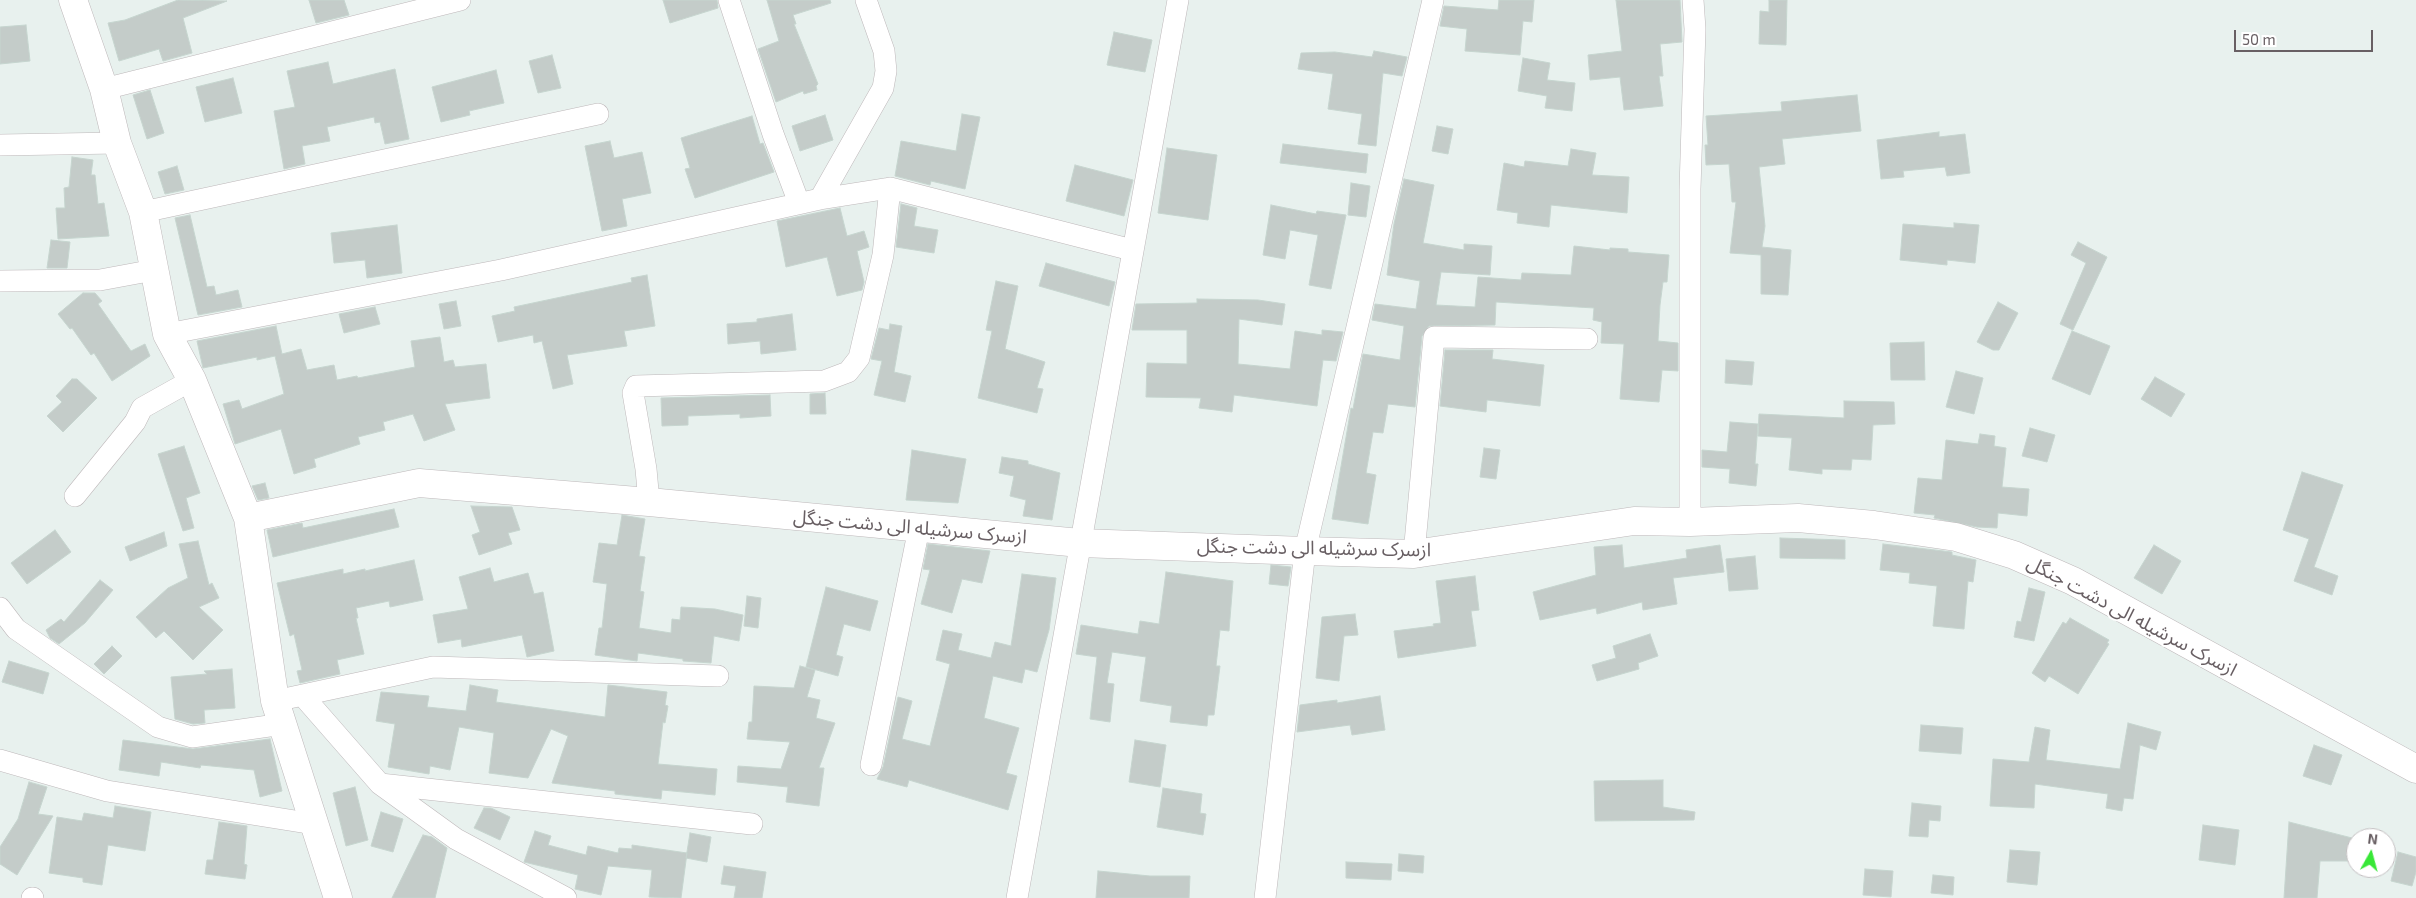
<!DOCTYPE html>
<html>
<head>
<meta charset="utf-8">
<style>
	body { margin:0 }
	#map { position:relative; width:2416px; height:898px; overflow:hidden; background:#e8f1ee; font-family:"Exo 2",sans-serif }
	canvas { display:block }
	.north { position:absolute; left:2346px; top:828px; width:50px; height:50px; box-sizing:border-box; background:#fff; border:1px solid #c3bfc1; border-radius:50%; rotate:7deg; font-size:14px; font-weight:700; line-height:20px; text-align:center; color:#685f63 }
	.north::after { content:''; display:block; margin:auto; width:18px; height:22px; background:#38e737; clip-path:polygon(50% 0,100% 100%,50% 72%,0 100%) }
	.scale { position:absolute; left:2234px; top:30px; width:139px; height:22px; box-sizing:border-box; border:2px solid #685f63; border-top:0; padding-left:6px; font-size:15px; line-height:18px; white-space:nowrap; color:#685f63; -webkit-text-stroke:4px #fff; paint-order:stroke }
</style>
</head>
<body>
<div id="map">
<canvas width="2416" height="898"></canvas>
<div class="north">N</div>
<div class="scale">50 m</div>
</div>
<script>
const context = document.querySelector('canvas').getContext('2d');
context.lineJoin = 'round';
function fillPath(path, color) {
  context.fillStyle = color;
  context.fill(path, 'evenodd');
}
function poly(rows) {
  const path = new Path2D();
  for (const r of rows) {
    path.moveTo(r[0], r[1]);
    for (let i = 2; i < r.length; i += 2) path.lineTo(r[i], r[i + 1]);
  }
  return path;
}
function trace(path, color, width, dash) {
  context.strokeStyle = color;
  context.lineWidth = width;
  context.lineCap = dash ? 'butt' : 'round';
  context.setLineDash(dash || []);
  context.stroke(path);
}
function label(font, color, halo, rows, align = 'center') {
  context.font = font + ' "Exo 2","Noto Sans Arabic",sans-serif';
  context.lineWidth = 4;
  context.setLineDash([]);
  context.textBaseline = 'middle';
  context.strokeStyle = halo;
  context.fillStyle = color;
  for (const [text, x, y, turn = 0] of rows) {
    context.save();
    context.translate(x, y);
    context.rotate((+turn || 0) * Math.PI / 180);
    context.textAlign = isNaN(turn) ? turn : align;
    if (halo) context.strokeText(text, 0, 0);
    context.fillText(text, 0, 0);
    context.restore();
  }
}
const building = poly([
	[178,0,227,1,183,18,192,53,163,61,159,49,119,61,108,23,125,20,178,0],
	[309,0,344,0,349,15,316,23,309,0],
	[663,0,717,0,718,8,670,23,663,0],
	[767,0,830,0,831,3,793,15,796,24,794,24,818,84,816,86,817,90,804,94,803,91,776,102,758,49,779,41,767,0],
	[1499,0,1534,0,1532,22,1523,21,1520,55,1465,51,1467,29,1440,26,1444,6,1498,10,1499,0],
	[1616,0,1680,0,1682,42,1660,44,1663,76,1659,76,1663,106,1624,110,1620,77,1590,80,1588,55,1622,51,1616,0],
	[1769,0,1787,0,1786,45,1759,44,1760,11,1769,12,1769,0],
	[26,25,30,61,0,64,0,27,26,25],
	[1114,32,1152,40,1145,72,1107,65,1114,32],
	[1374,51,1407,57,1402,76,1383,73,1376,146,1358,144,1362,114,1328,109,1333,74,1298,69,1301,53,1335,52,1372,57,1374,51],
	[552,55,561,88,538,93,529,61,552,55],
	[1523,58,1550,63,1547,80,1575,83,1572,111,1545,108,1547,96,1518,91,1523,58],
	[328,62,333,84,395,69,409,139,385,144,380,122,375,123,374,117,327,127,330,141,302,146,305,164,284,169,274,111,295,107,287,71,328,62],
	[496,70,504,103,469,111,470,115,441,122,432,87,496,70],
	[233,78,242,113,205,122,196,87,233,78],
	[150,90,164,133,147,139,133,95,150,90],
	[1857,95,1861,131,1782,139,1785,164,1759,167,1765,226,1762,247,1791,250,1788,295,1761,294,1761,255,1730,253,1736,202,1732,202,1729,164,1706,165,1705,145,1708,145,1706,116,1782,111,1781,102,1857,95],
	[962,114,980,117,965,189,931,181,930,185,895,176,901,141,956,151,962,114],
	[825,115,833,140,800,151,792,126,825,115],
	[752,116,760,144,763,143,774,172,695,198,685,169,690,168,681,138,752,116],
	[1437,126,1453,129,1448,154,1432,151,1437,126],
	[1939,132,1939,137,1965,134,1970,173,1947,176,1945,167,1903,171,1904,177,1881,179,1877,140,1939,132],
	[610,141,614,158,642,152,651,193,622,199,627,226,602,231,585,146,610,141],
	[1283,144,1368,154,1366,173,1280,163,1283,144],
	[1167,148,1217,155,1208,220,1158,213,1167,148],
	[1571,149,1596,153,1592,175,1629,177,1627,213,1551,205,1549,227,1517,223,1518,213,1497,210,1504,163,1524,167,1525,161,1568,166,1571,149],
	[72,157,93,160,91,175,95,175,98,204,104,203,109,236,58,239,56,208,65,208,64,188,69,187,72,157],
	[1075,165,1133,180,1124,216,1066,201,1075,165],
	[177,166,184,190,165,194,158,172,177,166],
	[1404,179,1434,185,1423,243,1464,250,1464,244,1492,246,1490,275,1441,272,1436,305,1475,307,1478,277,1521,280,1522,273,1571,275,1574,246,1610,250,1610,248,1628,249,1628,252,1669,255,1667,282,1663,282,1660,305,1658,341,1678,343,1678,371,1662,370,1659,402,1620,399,1624,344,1601,343,1602,322,1593,320,1594,308,1496,302,1495,325,1429,326,1422,336,1415,407,1388,404,1383,433,1373,432,1366,473,1376,475,1368,524,1332,519,1351,408,1353,409,1363,354,1400,360,1404,326,1372,320,1375,304,1416,309,1420,281,1387,275,1394,224,1404,179],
	[1351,183,1370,186,1366,217,1348,215,1351,183],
	[901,204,917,208,914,226,938,230,934,253,896,247,901,204],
	[1271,205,1316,214,1317,211,1346,215,1331,289,1309,285,1318,235,1290,230,1285,259,1263,255,1271,205],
	[840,208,847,236,864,231,869,247,857,251,864,282,862,290,837,296,827,257,786,267,777,221,840,208],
	[190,215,207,287,214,286,216,295,238,290,242,307,198,315,175,218,190,215],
	[1954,223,1979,225,1975,263,1947,260,1947,265,1900,260,1903,224,1954,228,1954,223],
	[397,225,402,273,367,278,365,260,334,263,331,233,397,225],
	[51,240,70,242,67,268,47,268,51,240],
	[2078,242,2107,257,2073,330,2060,324,2086,263,2071,255,2078,242],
	[1046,263,1115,282,1109,306,1039,286,1046,263],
	[647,275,655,326,624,331,627,346,567,355,573,384,553,389,542,341,534,343,533,335,498,342,492,316,515,311,514,307,632,282,631,278,647,275],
	[996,281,1018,286,1005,349,1045,362,1037,388,1043,389,1037,413,978,398,992,331,986,330,996,281],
	[83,293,95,293,102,301,98,304,131,351,145,344,150,356,112,381,94,353,91,355,72,328,70,329,58,314,83,293],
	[1197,299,1258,300,1285,304,1282,325,1239,319,1238,364,1290,369,1295,331,1322,335,1322,330,1343,332,1336,361,1323,360,1317,406,1234,395,1232,412,1199,408,1201,398,1146,397,1147,363,1187,364,1187,330,1132,330,1136,304,1197,303,1197,299],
	[456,301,461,326,444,329,439,304,456,301],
	[1998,302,2018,313,1999,350,1993,350,1977,342,1998,302],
	[375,307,380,324,344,333,339,314,375,307],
	[792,314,796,350,761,354,760,341,728,344,727,324,757,322,757,319,792,314],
	[890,324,902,326,894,372,911,376,905,402,874,395,882,361,871,359,879,328,889,330,890,324],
	[276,326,282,354,301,349,307,370,334,365,337,380,357,376,358,378,415,367,411,341,440,337,444,362,453,360,455,367,486,364,490,398,445,404,455,430,424,441,413,414,383,422,385,430,358,437,360,444,314,459,316,467,294,474,281,429,235,444,223,404,239,400,242,409,284,394,275,356,257,360,257,357,203,368,197,341,276,326],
	[2072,331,2110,346,2090,395,2052,379,2072,331],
	[1924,342,1925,380,1891,380,1890,343,1924,342],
	[1445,350,1493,350,1492,359,1544,365,1540,406,1487,400,1486,412,1440,406,1445,350],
	[1726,360,1754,362,1752,385,1725,383,1726,360],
	[1956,371,1983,378,1974,414,1946,407,1956,371],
	[2155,377,2185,394,2171,417,2141,399,2155,377],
	[72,379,77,379,97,398,63,432,47,416,62,402,56,396,72,379],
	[825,393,826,414,810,414,810,394,825,393],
	[770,395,771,416,740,418,740,414,688,416,688,425,662,426,661,398,770,395],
	[1844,401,1894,402,1895,424,1873,425,1871,460,1852,459,1851,470,1822,469,1822,474,1789,470,1792,438,1758,436,1759,414,1844,418,1844,401],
	[1730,422,1758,424,1755,464,1758,464,1756,486,1729,483,1730,469,1702,467,1702,450,1727,452,1730,422],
	[2030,428,2055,435,2047,462,2022,456,2030,428],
	[1980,434,1995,436,1994,446,2006,448,2002,487,2029,489,2027,516,1998,513,1997,528,1977,527,1934,518,1935,515,1914,513,1918,478,1942,480,1946,440,1978,444,1980,434],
	[184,446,200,493,186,498,194,528,183,531,158,454,184,446],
	[1484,448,1500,450,1496,479,1480,477,1484,448],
	[912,450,966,459,958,503,906,500,912,450],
	[1002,457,1028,461,1028,464,1060,473,1052,520,1023,516,1026,500,1010,496,1014,476,999,473,1002,457],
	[2302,472,2343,485,2314,567,2338,576,2332,595,2294,581,2309,539,2283,530,2302,472],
	[265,483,269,498,258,500,252,486,265,483],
	[471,506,512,507,520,530,508,533,512,544,479,555,472,535,480,532,471,506],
	[394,509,399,527,273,557,267,530,302,523,303,528,394,509],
	[622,515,645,519,639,556,645,557,640,591,644,592,639,628,671,633,672,619,680,620,681,607,715,609,743,615,739,641,714,636,711,663,683,661,683,659,638,653,637,661,595,655,599,628,602,628,607,584,593,582,599,543,617,545,622,515],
	[55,530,71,552,27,584,11,563,55,530],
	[164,532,167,546,130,561,125,547,164,532],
	[1780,538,1845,540,1845,559,1780,558,1780,538],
	[198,541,209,585,212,583,219,598,199,607,223,630,193,660,164,631,156,638,136,617,168,588,188,578,179,544,198,541],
	[928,544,990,551,982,583,962,579,952,613,921,604,930,570,923,569,928,544],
	[1883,544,1952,552,1952,555,1976,560,1973,582,1968,581,1964,629,1933,626,1937,586,1909,583,1910,573,1880,570,1883,544],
	[1622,545,1624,568,1687,558,1686,550,1720,545,1724,572,1673,578,1677,604,1643,610,1642,602,1597,614,1596,608,1540,620,1533,592,1596,575,1594,547,1622,545],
	[2154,545,2181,561,2162,594,2134,578,2154,545],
	[1755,556,1758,589,1729,591,1726,559,1755,556],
	[414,560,423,600,390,607,389,601,356,608,358,618,356,618,364,654,337,660,340,674,300,683,297,671,302,670,294,634,290,636,277,583,343,569,343,574,365,569,365,571,414,560],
	[1271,565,1291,567,1288,586,1269,584,1271,565],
	[490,568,494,582,528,573,534,594,543,592,554,651,527,657,522,635,462,647,461,639,438,643,433,615,468,609,459,577,490,568],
	[1166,572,1233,581,1229,631,1220,630,1216,666,1220,666,1214,715,1208,715,1207,726,1170,722,1172,706,1140,701,1146,657,1112,652,1107,683,1114,684,1110,722,1090,719,1097,657,1076,654,1081,625,1138,634,1140,621,1159,624,1166,572],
	[1022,574,1056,578,1049,630,1037,672,1025,669,1022,683,993,676,984,718,1019,728,1006,773,1017,776,1008,810,909,780,907,787,877,779,883,767,898,697,912,701,902,739,930,746,950,664,936,660,943,630,962,634,958,650,991,658,995,642,1011,646,1022,574],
	[1475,576,1479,610,1471,611,1476,646,1398,658,1394,631,1434,626,1433,624,1441,623,1436,581,1475,576],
	[100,580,113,590,85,623,59,644,50,638,46,630,61,619,64,622,100,580],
	[826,587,878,601,870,631,844,624,836,655,843,657,838,676,806,667,826,587],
	[2029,588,2045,592,2034,641,2014,637,2017,621,2021,622,2029,588],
	[747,596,761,598,758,628,744,626,747,596],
	[1355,614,1358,635,1344,636,1339,681,1316,678,1322,617,1355,614],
	[2070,618,2109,640,2107,643,2109,644,2078,694,2049,676,2045,682,2032,673,2063,622,2066,624,2070,618],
	[1650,634,1658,656,1638,663,1639,669,1597,681,1592,665,1616,658,1613,646,1650,634],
	[112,646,122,656,104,674,94,664,112,646],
	[9,661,49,673,43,694,2,682,9,661],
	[800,666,815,670,807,697,820,700,816,718,835,723,819,768,824,768,819,806,786,802,788,787,737,782,738,766,781,769,790,742,747,739,749,722,752,722,754,686,794,688,800,666],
	[232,669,235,708,204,710,205,723,193,724,175,719,171,677,207,674,204,671,232,669],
	[470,685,498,690,496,702,605,717,608,685,667,692,665,705,668,706,665,723,663,722,658,764,717,769,715,795,662,790,661,799,615,794,615,791,552,783,568,736,551,729,528,778,489,773,494,733,459,727,450,770,430,766,429,774,388,767,395,724,376,721,381,692,429,696,427,707,466,711,470,685],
	[1380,696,1385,730,1352,735,1350,725,1297,732,1300,705,1337,700,1337,703,1380,696],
	[2128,723,2161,732,2156,750,2140,745,2133,799,2124,798,2122,811,2106,808,2108,794,2035,784,2034,808,1990,806,1993,759,2029,762,2035,727,2050,730,2046,760,2120,769,2128,723],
	[1921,725,1963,728,1961,754,1919,751,1921,725],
	[270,739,282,791,260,797,254,770,201,765,200,768,161,762,159,776,119,770,123,740,193,749,270,739],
	[1135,740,1166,745,1160,787,1129,782,1135,740],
	[2314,745,2342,755,2331,785,2303,776,2314,745],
	[1663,780,1663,807,1695,812,1694,820,1595,821,1594,781,1663,780],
	[29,782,47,787,38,814,53,816,17,875,0,864,0,847,18,819,29,782],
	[355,787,368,840,346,846,333,793,355,787],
	[1163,788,1202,794,1200,813,1206,814,1203,835,1157,827,1163,788],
	[1912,803,1941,806,1940,821,1929,820,1928,837,1909,836,1912,803],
	[115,806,151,812,145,851,108,845,102,885,83,882,83,878,49,873,57,817,82,821,84,813,113,818,115,806],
	[484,808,491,808,510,817,500,840,474,828,484,808],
	[381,812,403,819,393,852,371,846,381,812],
	[219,822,247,826,244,864,247,865,245,879,205,874,207,860,213,860,219,822],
	[2289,822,2356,839,2353,861,2320,861,2317,898,2284,898,2289,822],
	[2203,825,2239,830,2235,865,2199,860,2203,825],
	[535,831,551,836,548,845,586,855,588,846,618,853,619,848,632,849,632,845,687,853,681,898,649,897,652,870,608,866,601,895,575,889,578,875,524,862,535,831],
	[690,833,711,837,707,862,686,858,690,833],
	[423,835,432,837,447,848,435,898,392,898,423,835],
	[2010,850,2040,852,2037,885,2007,882,2010,850],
	[2398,852,2416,857,2416,872,2412,886,2391,881,2398,852],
	[1399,854,1424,856,1423,873,1398,871,1399,854],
	[1346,862,1392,864,1391,880,1346,878,1346,862],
	[724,866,766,872,762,898,734,898,736,886,721,884,724,866],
	[1865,869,1893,871,1891,897,1863,895,1865,869],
	[1098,871,1150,876,1190,876,1189,898,1096,898,1098,871],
	[1933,875,1954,877,1953,895,1931,893,1933,875]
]);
const minor = poly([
	[729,0,773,134,799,203],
	[104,89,460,0],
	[0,145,117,143],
	[820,199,883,88,886,71,884,51,866,0],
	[143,212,598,114],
	[0,281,100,280,154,270],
	[167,334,501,270,820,199,890,188,1132,250],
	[75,496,135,422,142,408,192,380],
	[649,502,646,469,633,393,636,386,824,381,848,372,859,358,883,255,890,188],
	[1690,522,1690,189,1695,29,1693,0],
	[1414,554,1434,337,1587,339],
	[0,608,16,629,158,727,192,737,283,724],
	[303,696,380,784,456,839,566,898],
	[275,701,433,667,718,676],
	[0,760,107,791,314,824],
	[871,765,919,528],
	[380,784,752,824],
	[32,898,33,898],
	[1017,898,1178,0],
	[1265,898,1305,551,1433,0]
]);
const tertiary = poly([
	[73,0,104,89,117,143,143,212,167,334,192,380,248,518,275,701,338,898],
	[248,518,419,483,649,502,1080,543,1305,551,1414,554,1634,521,1690,522,1798,518,1874,525,1956,537,2014,555,2073,581,2416,769]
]);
const streetNames = [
	["ازسرک سرشیله الی دشت جنگل",910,527,5],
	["ازسرک سرشیله الی دشت جنگل",1314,548,1],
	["ازسرک سرشیله الی دشت جنگل",2132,616,28]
];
fillPath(building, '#c4ccc9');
trace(building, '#c6d5cf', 1);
trace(minor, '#beb8ba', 22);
trace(tertiary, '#beb8ba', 29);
trace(minor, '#fff', 21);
trace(tertiary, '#fff', 28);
label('19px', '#685f63', '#fff', streetNames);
</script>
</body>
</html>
